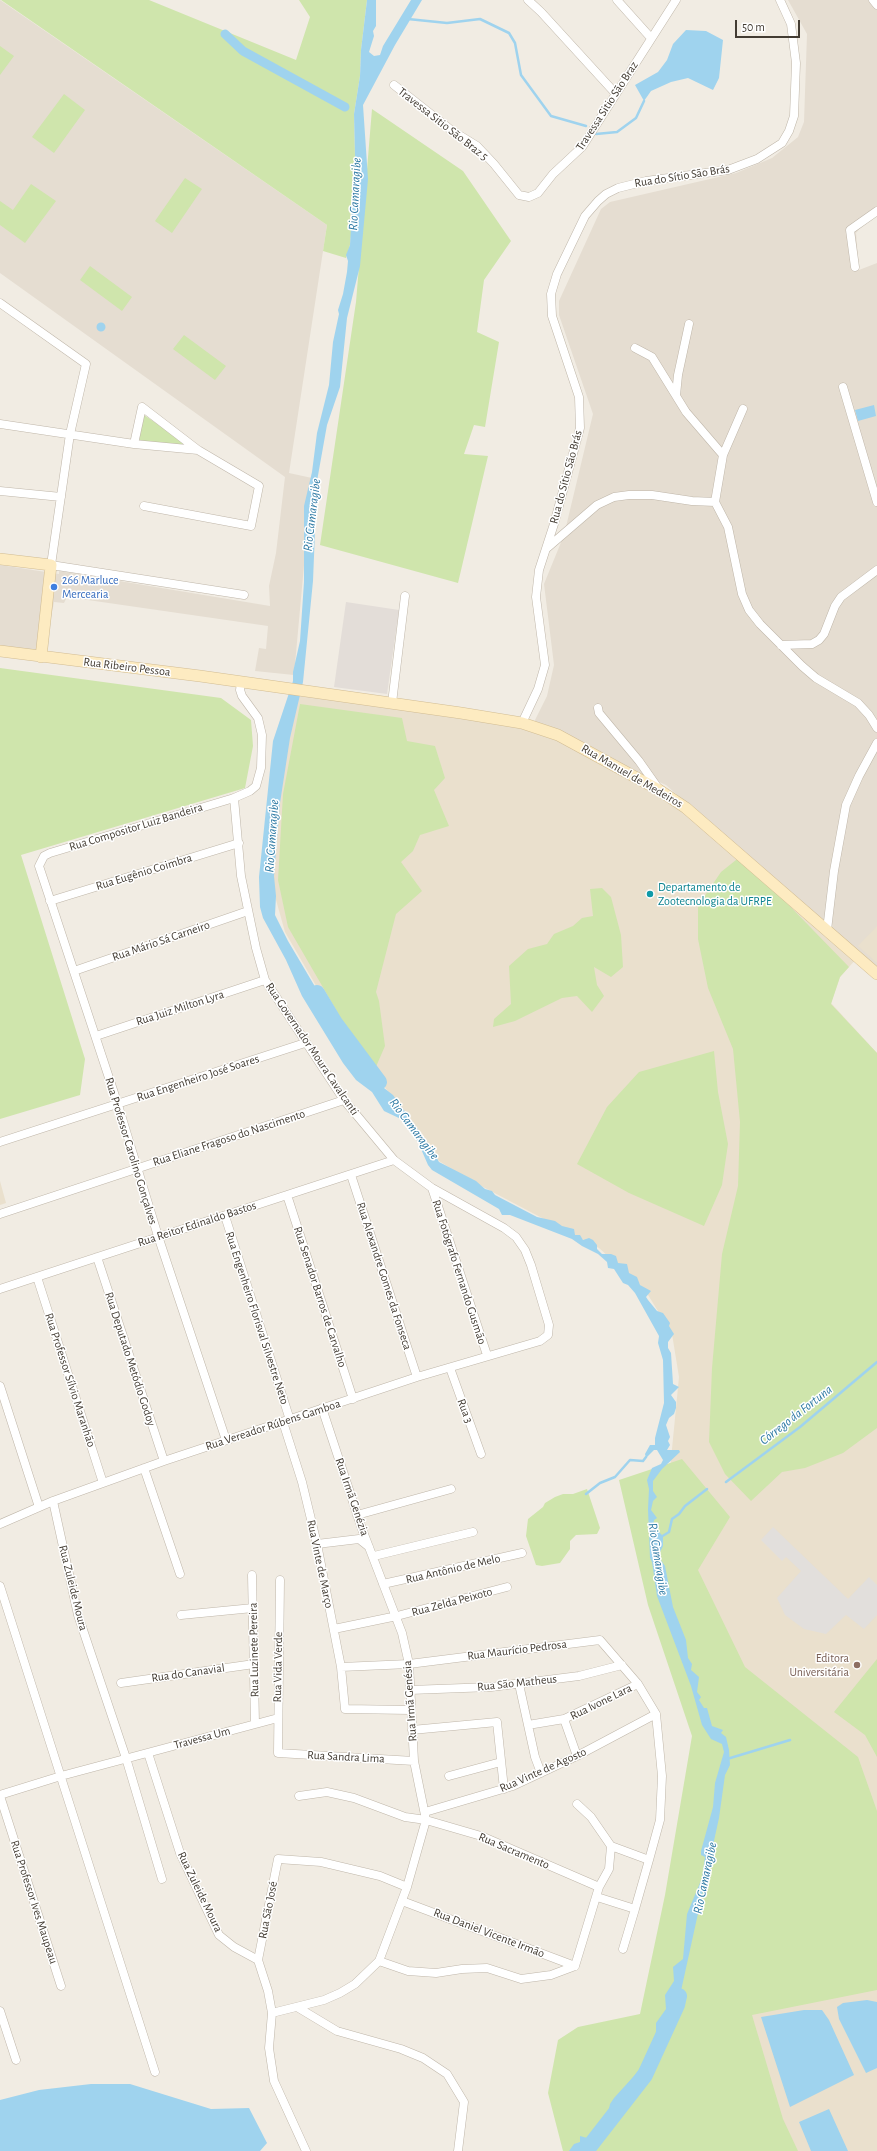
<!DOCTYPE html>
<html>
<head>
<meta charset="utf-8">
<style>
	body { margin:0 }
	#map { position:relative; width:877px; height:2151px; overflow:hidden; background:#f1ece3; font-family:"Alegreya Sans",sans-serif }
	canvas { display:block }
	.scale { position:absolute; left:735px; top:20px; width:65px; height:18px; box-sizing:border-box; border:2px solid #433c33; border-top:0; padding-left:5px; font-size:12px; line-height:14px; white-space:nowrap; color:#433c33; -webkit-text-stroke:3px #fff; paint-order:stroke }
</style>
</head>
<body>
<div id="map">
<canvas width="877" height="2151"></canvas>
<div class="scale">50 m</div>
</div>
<script>
const context = document.querySelector('canvas').getContext('2d');
context.lineJoin = 'round';
function fillPath(path, color) {
  context.fillStyle = color;
  context.fill(path, 'evenodd');
}
function poly(rows) {
  const path = new Path2D();
  for (const r of rows) {
    if (r.length === 3) {
      path.moveTo(r[0] + r[2], r[1]);
      path.arc(r[0], r[1], r[2], 0, 2 * Math.PI);
      continue;
    }
    path.moveTo(r[0], r[1]);
    for (let i = 2; i < r.length; i += 2) path.lineTo(r[i], r[i + 1]);
  }
  return path;
}
function trace(path, color, width, dash) {
  context.strokeStyle = color;
  context.lineWidth = width;
  context.lineCap = dash ? 'butt' : 'round';
  context.setLineDash(dash || []);
  context.stroke(path);
}
function label(font, color, halo, rows, align = 'center') {
  context.font = font + ' "Alegreya Sans",sans-serif';
  context.lineWidth = 3;
  context.setLineDash([]);
  context.textBaseline = 'middle';
  context.strokeStyle = halo;
  context.fillStyle = color;
  for (const [text, x, y, turn = 0] of rows) {
    context.save();
    context.translate(x, y);
    context.rotate((+turn || 0) * Math.PI / 180);
    context.textAlign = isNaN(turn) ? turn : align;
    if (halo) context.strokeText(text, 0, 0);
    context.fillText(text, 0, 0);
    context.restore();
  }
}
const residential = poly([
	[0,0,327,225,289,473,312,478,294,675,255,671,259,648,266,649,268,626,67,597,64,603,54,602,44,655,0,649,0,565,59,574,59,571,270,606,269,586,276,553,285,477,0,273],
	[788,0,877,0,877,214,867,220,856,233,859,270,877,263,877,973,666,785,532,726,547,696,554,665,544,584,564,535,593,414,559,315,559,301,601,209,610,202,736,173,772,158,798,137,804,122,807,34]
]);
const industrial = poly([
	[346,602,399,610,387,694,334,687]
]);
const education = poly([
	[295,694,461,713,522,728,586,749,659,790,858,957,840,977,831,1003,877,1053,877,2151,593,2151,729,1778,668,1490,679,1377,672,1334,645,1290,599,1248,468,1179,439,1161,337,1022,285,932,271,882,277,795],
	[877,926,877,963,858,946],
	[0,1181,6,1203,0,1205]
]);
const green = poly([
	[1,0,149,0,296,60,310,17,299,0,367,0,361,50,360,76,354,114,355,156,350,220,352,225,350,245,346,258,323,251,327,225],
	[0,46,14,56,0,75],
	[64,94,85,110,54,153,32,137],
	[372,109,463,171,511,241,484,280,477,332,499,342,485,427,474,425,464,454,488,456,458,583,320,545,356,302],
	[185,178,202,189,172,233,155,221],
	[31,184,56,201,25,243,0,225,0,201,13,210],
	[90,266,132,297,122,311,80,280],
	[184,335,226,366,215,380,173,349],
	[144,415,189,445,190,446,141,441,139,439],
	[0,668,221,698,251,720,253,746,245,788,21,855,85,1059,80,1095,0,1119],
	[300,704,402,718,407,741,435,746,445,778,434,790,449,826,420,835,413,851,401,862,422,891,396,914,376,992,379,1001,385,1046,375,1069,350,1034,288,927,278,880,283,794],
	[741,856,849,967,840,977,831,1004,877,1053,877,1428,843,1453,805,1468,782,1472,751,1501,725,1474,709,1442,712,1368,722,1254,738,1186,740,1122,733,1049,708,988,698,939,698,906,721,872],
	[602,888,611,897,621,935,623,967,611,977,594,967,597,985,604,996,592,1012,577,996,562,998,515,1021,493,1027,494,1019,511,1004,509,966,528,949,547,944,554,934,573,926,582,918,593,916,590,889],
	[714,1051,718,1092,728,1144,722,1185,704,1226,629,1193,577,1164,607,1107,639,1072],
	[682,1459,730,1517,698,1570,745,1667,858,1757,877,1811,877,1990,752,2015,783,2119,798,2151,563,2151,548,2093,558,2040,578,2027,640,2014,665,1895,692,1736,648,1605,619,1480],
	[587,1489,600,1528,597,1534,576,1535,570,1541,570,1549,560,1563,542,1566,536,1565,526,1536,528,1519,543,1507,545,1503,555,1497,563,1494,573,1494],
	[877,1659,877,1757,865,1735,834,1712]
]);
const parking = poly([
	[773,1527,848,1599,869,1577,877,1585,877,1615,864,1629,846,1615,826,1634,804,1629,785,1615,777,1598,801,1571,786,1557,782,1561,761,1540]
]);
const water = poly([
	[367,0,376,0,376,26,373,31,374,36,369,52,374,56,380,55,383,46,411,0,422,0,395,45,363,105,368,179,360,266,347,318,340,387,327,425,317,481,313,581,303,682,290,738,280,803,274,876,276,896,275,915,288,941,317,990,325,1000,329,1015,339,1039,353,1058,363,1066,367,1064,384,1088,393,1095,432,1149,439,1162,476,1181,485,1189,492,1191,495,1195,537,1217,555,1221,562,1226,574,1229,575,1235,580,1235,583,1240,589,1238,593,1240,597,1245,597,1249,602,1254,611,1254,616,1256,618,1263,627,1264,629,1273,637,1277,640,1285,651,1291,646,1297,648,1300,657,1311,663,1313,670,1323,669,1326,674,1334,668,1342,668,1348,671,1353,673,1384,679,1387,671,1395,676,1402,676,1408,674,1414,669,1418,666,1425,670,1437,668,1441,670,1445,667,1450,679,1450,680,1452,662,1469,653,1481,653,1491,657,1497,653,1501,651,1510,657,1518,654,1520,653,1526,663,1536,663,1546,658,1556,665,1566,673,1607,686,1640,688,1658,692,1664,691,1670,699,1677,697,1692,701,1697,699,1700,704,1708,707,1708,712,1726,723,1730,721,1733,726,1737,729,1750,730,1765,725,1775,719,1818,677,2009,675,2015,663,2020,661,2025,662,2045,654,2061,647,2065,643,2074,603,2134,582,2151,569,2151,574,2144,580,2142,580,2136,587,2138,603,2120,606,2123,610,2104,614,2098,634,2076,656,2047,656,2023,666,2009,665,1995,674,1981,673,1967,683,1959,687,1914,702,1878,705,1857,701,1855,701,1851,713,1807,715,1783,724,1752,722,1744,711,1739,702,1725,691,1686,657,1596,652,1562,650,1558,648,1509,649,1489,647,1480,652,1468,661,1464,663,1460,657,1450,654,1450,646,1458,645,1454,650,1445,655,1445,655,1438,664,1403,663,1360,658,1343,659,1336,635,1293,628,1285,623,1283,614,1269,608,1268,607,1262,598,1254,582,1246,572,1239,510,1215,502,1215,499,1209,432,1170,428,1165,418,1142,401,1119,384,1111,372,1092,356,1080,343,1063,302,996,286,960,263,918,260,907,259,877,273,741,293,681,293,672,300,641,304,582,304,506,312,472,317,433,329,385,333,342,339,314,338,310,343,294,347,272,348,261,346,255,350,245,355,156,354,114,360,76,361,50],
	[686,30,706,31,723,40,719,78,713,90,688,78,671,82,651,91,644,101,635,85,658,72,667,60,673,44],
	[101,327,4.5],
	[874,405,876,416,858,421,855,410],
	[867,2000,877,2002,877,2068,866,2073,839,2019,837,2007,843,2003],
	[804,2010,822,2010,829,2020,854,2075,790,2107,761,2017],
	[91,2084,130,2084,211,2109,249,2108,267,2143,260,2151,0,2151,0,2100,39,2090],
	[829,2109,848,2151,811,2151,799,2122]
]);
const stream = poly([
	[408,19,447,23,480,19,509,33,515,43,521,75,551,116,586,126],
	[596,134,617,132,636,118,644,101],
	[726,1482,800,1427,877,1362],
	[586,1494,600,1483,615,1477,630,1460,643,1461,646,1457],
	[661,1537,669,1532,672,1519,679,1514,685,1506,707,1489],
	[727,1759,790,1740]
]);
const canal = poly([
	[225,34,243,51,345,107]
]);
const river = poly([
	[317,993,335,1023,379,1082],
	[586,2151,645,2075,677,2005,679,1996]
]);
const street = poly([
	[528,0,541,12,616,94],
	[617,0,651,38],
	[873,0,877,5],
	[394,85,451,130,477,146,494,164,519,195,529,197,538,193,553,174,582,147,676,0],
	[855,267,850,230,877,211],
	[0,303,86,364,70,434,51,565,244,595],
	[635,348,652,357,686,412,723,455],
	[843,387,877,502],
	[676,395,678,375,689,324],
	[0,424,134,444,198,450],
	[134,444,142,407,198,450,259,486,251,526,144,506],
	[0,491,61,497],
	[715,502,728,527,742,594,749,610,760,624,802,666,816,678,858,703,869,715,877,728],
	[715,502,723,455,743,409],
	[547,548,597,505,614,497,629,495,652,495,692,501,715,502],
	[781,645,812,644,819,640,824,634,835,606,841,597,877,570],
	[392,703,405,596],
	[598,708,599,713,639,761,658,788],
	[522,723,538,689,545,665,536,597,539,570,554,524,580,428,579,397,552,316,551,294,557,274,585,216,598,201,606,194,618,188,646,181,728,170,757,159,782,143,789,131,794,116,796,63,791,24,780,0],
	[50,901,239,843],
	[827,930,834,871,846,805,859,776,877,743],
	[74,971,248,911],
	[96,1036,265,980],
	[0,1142,305,1043],
	[351,1175,417,1377],
	[432,1188,487,1355],
	[287,1195,353,1399],
	[0,1214,344,1100],
	[225,1216,290,1420],
	[97,1257,164,1461],
	[37,1277,103,1483],
	[0,1289,394,1160],
	[450,1368,481,1454],
	[0,1386,39,1507],
	[283,1422,302,1482,317,1544,341,1667,345,1709,410,1710],
	[226,1440,158,1236,118,1105,39,866,44,856,50,853,234,798,250,791,256,786,261,768,262,735,258,718,242,696,240,690,241,683],
	[144,1468,180,1574],
	[53,1501,78,1615,126,1758,162,1879],
	[357,1515,451,1489],
	[0,1524,53,1501,164,1461,417,1377,540,1341,548,1335,549,1325,531,1265,525,1250,516,1237,504,1228,432,1188,394,1160,344,1100,265,980,256,948,241,876,234,798],
	[317,1544,359,1539,369,1547],
	[374,1556,473,1532],
	[252,1575,255,1724],
	[280,1580,278,1753,414,1761],
	[383,1584,522,1553],
	[0,1586,155,2072],
	[181,1615,253,1608],
	[334,1629,397,1616,507,1587],
	[341,1667,409,1664,600,1640,638,1684,656,1714,662,1776,660,1820,649,1860,611,1846],
	[121,1683,254,1664],
	[519,1684,535,1757,541,1773],
	[410,1690,491,1687,579,1676,622,1665],
	[528,1725,564,1719],
	[412,1730,497,1722,504,1789],
	[148,1753,180,1853,219,1935,234,1947,258,1960,268,1991,272,2013,269,2048,274,2081,306,2151],
	[577,1756,564,1719,638,1684],
	[449,1776,501,1762],
	[0,1795,61,1776,278,1718],
	[0,1796,61,1986],
	[299,1796,327,1792,354,1798,405,1817,426,1820,481,1836,599,1887],
	[425,1812,513,1786,577,1756,656,1714],
	[597,1897,635,1909,649,1860],
	[402,1901,575,1966],
	[623,1949,635,1909],
	[258,1960,278,1859,321,1862,380,1876,407,1887],
	[379,1961,408,1971,436,1973,462,1969,487,1968,521,1979,551,1975,575,1966],
	[575,1966,599,1887,609,1869,611,1846,591,1817,577,1804],
	[297,2007,337,2031,401,2049,423,2058,447,2074,464,2102,458,2151],
	[0,2011,16,2060],
	[272,2013,324,2000,340,1993,355,1984,379,1961,407,1887,426,1820,414,1761,409,1664,402,1633,362,1529,322,1408]
]);
const secondary = poly([
	[0,559,51,565,41,657],
	[0,651,200,676,461,713,522,723,558,735,659,790,686,808,877,974]
]);
const markers = [
	[54,587,4,"#3f7fe0"],
	[650,894,4,"#0f9aa8"],
	[857,1665,4,"#8d6e63"]
];
const streetNames = [
	["Travessa Sitio São Braz",607,106,-57],
	["Travessa Sitio São Braz 5",443,124,38],
	["Rua do Sítio São Brás",682,176,-9],
	["Rua do Sítio São Brás",566,477,-75],
	["Rua Ribeiro Pessoa",127,667,7],
	["Rua Manuel de Medeiros",632,776,30],
	["Rua Compositor Luiz Bandeira",136,827,-17],
	["Rua Eugênio Coimbra",144,872,-17],
	["Rua Mário Sá Carneiro",161,941,-19],
	["Rua Juiz Milton Lyra",180,1008,-18],
	["Rua Governador Moura Cavalcanti",312,1049,56],
	["Rua Engenheiro José Soares",198,1078,-18],
	["Rua Eliane Fragoso do Nascimento",229,1138,-18],
	["Rua Professor Carolino Gonçalves",131,1151,73],
	["Rua Reitor Edinaldo Bastos",197,1224,-18],
	["Rua Fotógrafo Fernando Gusmão",459,1272,72],
	["Rua Alexandre Gomes da Fonseca",384,1276,72],
	["Rua Senador Barros de Carvalho",320,1297,72],
	["Rua Engenheiro Florisval Silvestre Neto",257,1318,72],
	["Rua Deputado Metódio Godoy",130,1359,72],
	["Rua Professor Sílvio Maranhão",70,1380,72],
	["Rua 3",465,1411,70],
	["Rua Vereador Rúbens Gamboa",273,1425,-18],
	["Rua Irmã Genézia",352,1497,71],
	["Rua Vinte de Março",320,1564,78],
	["Rua Antônio de Melo",453,1569,-13],
	["Rua Zuleide Moura",73,1588,76],
	["Rua Zelda Peixoto",452,1602,-15],
	["Rua Luzinete Pereira",254,1650,-91],
	["Rua Maurício Pedrosa",517,1650,-7],
	["Rua Vida Verde",278,1667,-89],
	["Rua do Canavial",188,1673,-8],
	["Rua São Matheus",517,1683,-6],
	["Rua Irmã Genésia",410,1701,-94],
	["Rua Ivone Lara",601,1702,-26],
	["Travessa Um",202,1738,-15],
	["Rua Sandra Lima",346,1757,3],
	["Rua Vinte de Agosto",543,1770,-24],
	["Rua Sacramento",514,1851,23],
	["Rua Zuleide Moura",200,1892,64],
	["Rua Professor Ives Maupeau",34,1902,72],
	["Rua São José",268,1910,-79],
	["Rua Daniel Vicente Irmão",489,1933,21]
];
const shopNames = [
	["266 Marluce",62,580],
	["Mercearia",62,594]
];
const cultureNames = [
	["Departamento de",658,887],
	["Zootecnologia da UFRPE",658,901]
];
const educationNames = [
	["Editora",849,1658],
	["Universitária",849,1672]
];
const waterNames = [
	["Rio Camaragibe",355,194,-87],
	["Rio Camaragibe",312,515,-83],
	["Rio Camaragibe",272,836,-86],
	["Rio Camaragibe",414,1129,53],
	["Córrego da Fortuna",796,1415,-38],
	["Rio Camaragibe",658,1559,81],
	["Rio Camaragibe",705,1878,-78]
];
fillPath(residential, '#e5ddd1');
fillPath(industrial, '#e3ddd8');
fillPath(education, '#eae0cd');
fillPath(green, '#cfe5ac');
fillPath(parking, '#e2dfdc');
fillPath(water, '#9fd3ee');
trace(stream, '#9fd3ee', 2.5);
trace(canal, '#9fd3ee', 9);
trace(river, '#9fd3ee', 16);
trace(street, '#bfb6a9', 9);
trace(secondary, '#d1bc93', 12);
trace(street, '#fff', 8);
trace(secondary, '#fdebc1', 11);
for (const [x, y, r, color] of markers) {
  const dot = new Path2D();
  dot.arc(x, y, r, 0, 2 * Math.PI);
  context.fillStyle = color;
  context.fill(dot);
  trace(dot, '#fff', 1.5);
}
label('12px', '#433c33', '#fff', streetNames);
label('12px', '#366cbe', '#fff', shopNames, 'left');
label('12px', '#0d838f', '#fff', cultureNames, 'left');
label('12px', '#785e54', '#fff', educationNames, 'right');
label('italic 13px', '#2e7aa4', '#fff', waterNames);
</script>
</body>
</html>
